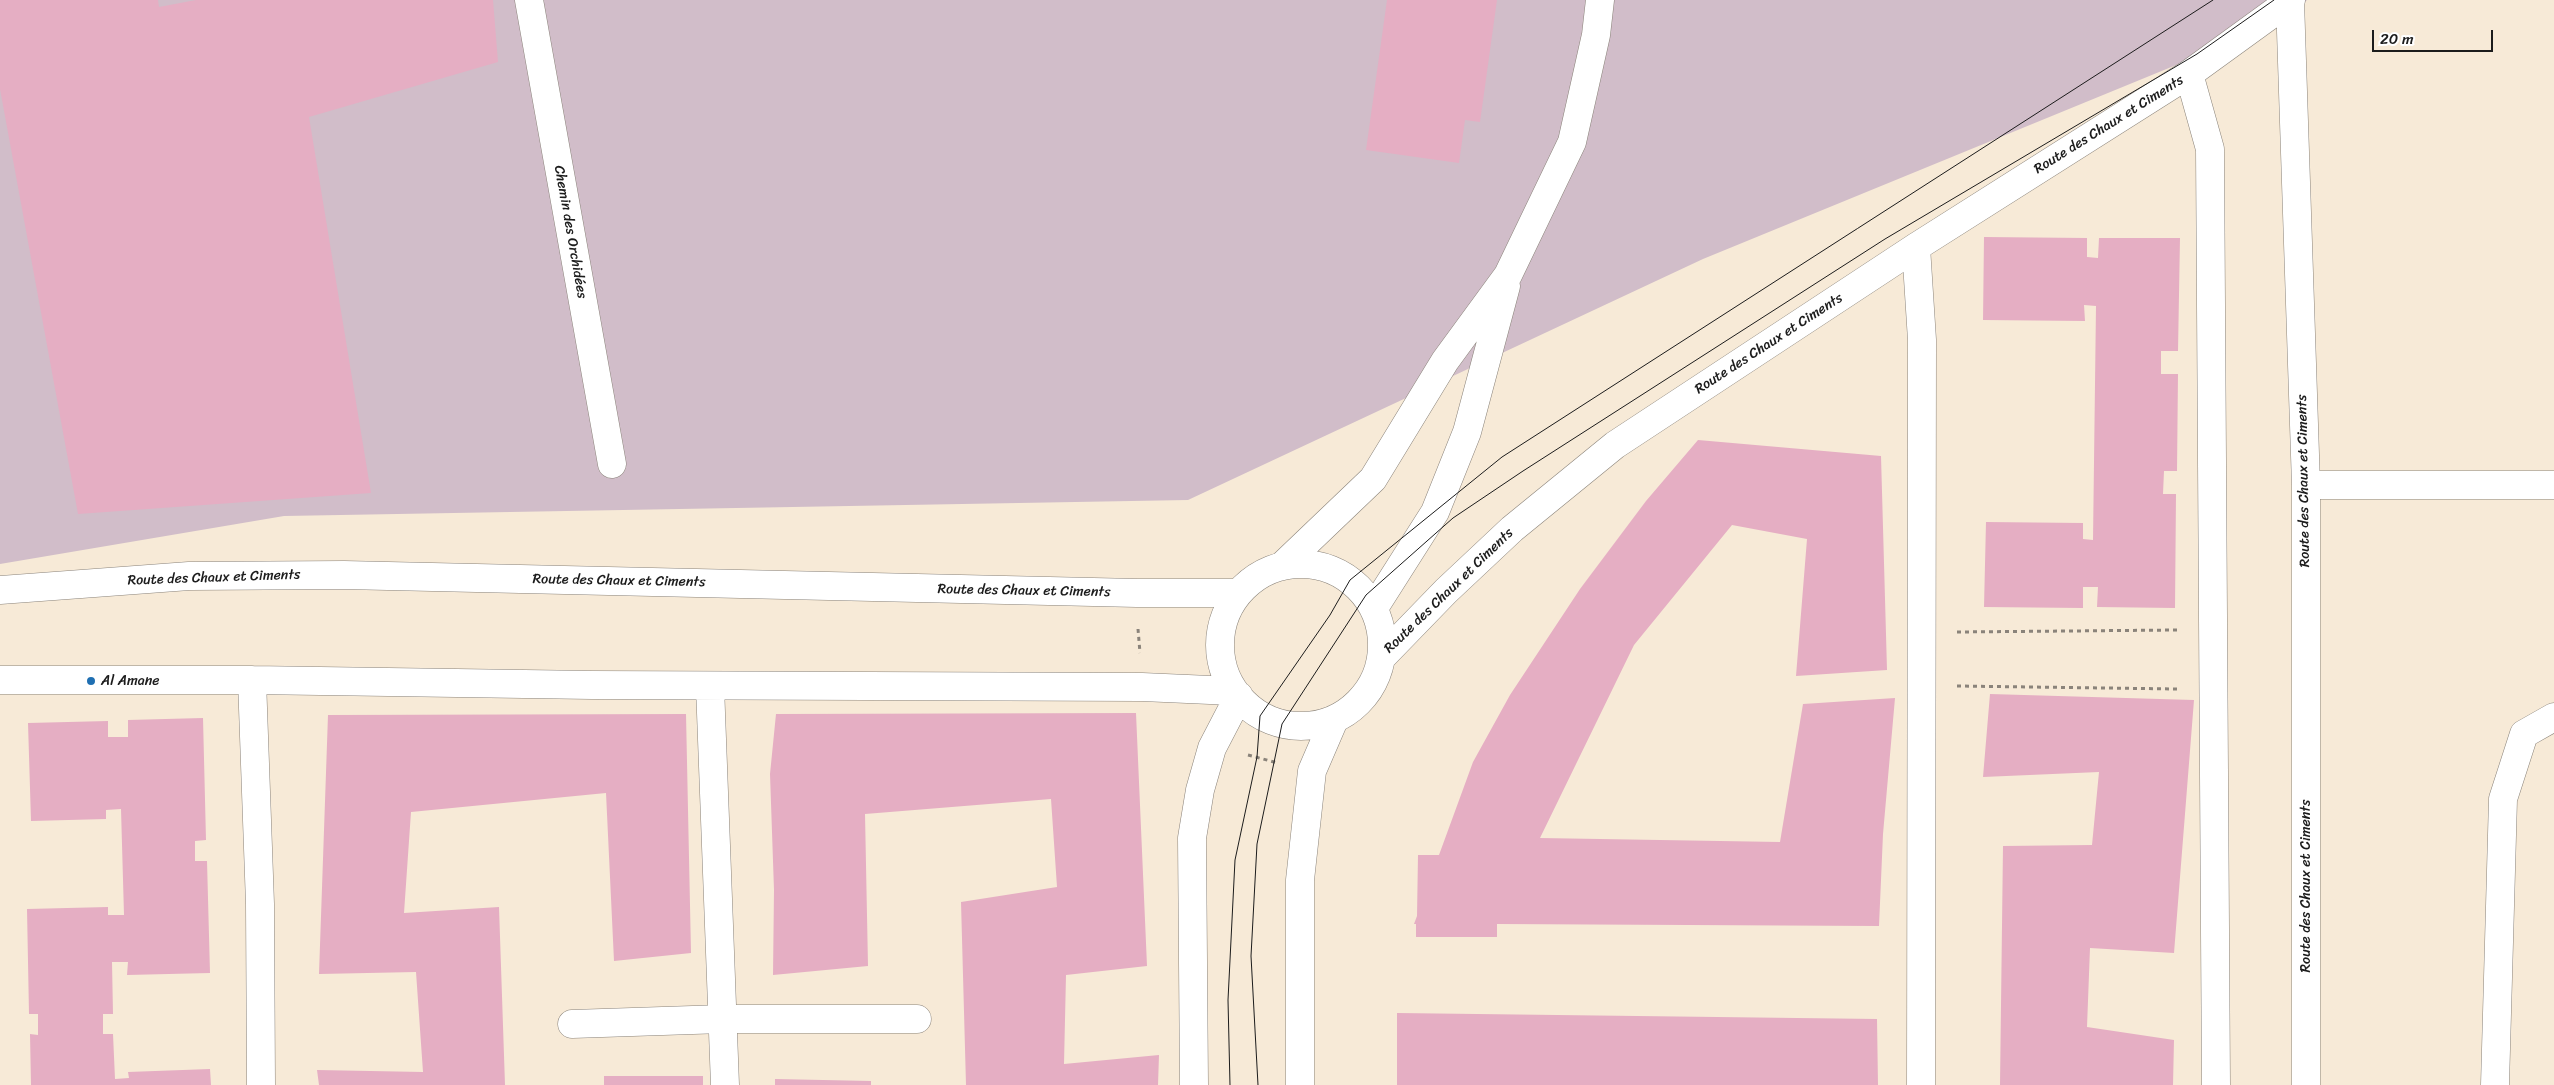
<!DOCTYPE html>
<html>
<head>
<meta charset="utf-8">
<style>
	body { margin:0 }
	#map { position:relative; width:2554px; height:1085px; overflow:hidden; background:#f7ead7; font-family:Sriracha,sans-serif }
	canvas { display:block }
	.scale { position:absolute; left:2372px; top:30px; width:121px; height:22px; box-sizing:border-box; border:2px solid #1c1c1c; border-top:0; padding-left:6px; font-size:15px; line-height:18px; white-space:nowrap; color:#1c1c1c; -webkit-text-stroke:4px #fff; paint-order:stroke }
</style>
</head>
<body>
<div id="map">
<canvas width="2554" height="1085"></canvas>
<div class="scale">20 m</div>
</div>
<script>
const context = document.querySelector('canvas').getContext('2d');
context.lineJoin = 'round';
function fillPath(path, color) {
  context.fillStyle = color;
  context.fill(path, 'evenodd');
}
function poly(rows) {
  const path = new Path2D();
  for (const r of rows) {
    if (r.length === 3) {
      path.moveTo(r[0] + r[2], r[1]);
      path.arc(r[0], r[1], r[2], 0, 2 * Math.PI);
      continue;
    }
    path.moveTo(r[0], r[1]);
    for (let i = 2; i < r.length; i += 2) path.lineTo(r[i], r[i + 1]);
  }
  return path;
}
function trace(path, color, width, dash) {
  context.strokeStyle = color;
  context.lineWidth = width;
  context.lineCap = dash ? 'butt' : 'round';
  context.setLineDash(dash || []);
  context.stroke(path);
}
function label(font, color, halo, rows, align = 'center') {
  context.font = font + ' Sriracha,sans-serif';
  context.lineWidth = 4;
  context.setLineDash([]);
  context.textBaseline = 'middle';
  context.strokeStyle = halo;
  context.fillStyle = color;
  for (const [text, x, y, turn = 0] of rows) {
    context.save();
    context.translate(x, y);
    context.rotate((+turn || 0) * Math.PI / 180);
    context.textAlign = isNaN(turn) ? turn : align;
    if (halo) context.strokeText(text, 0, 0);
    context.fillText(text, 0, 0);
    context.restore();
  }
}
const industrial = poly([
	[0,0,2307,0,2286,20,1703,259,1188,500,284,516,0,564]
]);
const building = poly([
	[0,0,158,0,159,7,196,0,493,0,498,62,309,117,371,493,78,514,0,89],
	[1387,0,1497,0,1480,122,1465,120,1459,163,1366,150],
	[1984,237,2087,238,2087,257,2098,258,2099,238,2180,238,2178,351,2161,351,2161,374,2178,374,2177,471,2164,471,2163,494,2176,494,2175,608,2097,607,2098,587,2083,587,2083,608,1984,607,1986,522,2083,523,2083,539,2093,540,2096,306,2084,305,2085,321,1983,320],
	[1698,440,1881,456,1887,670,1796,676,1807,539,1732,525,1634,645,1540,838,1780,842,1803,704,1895,698,1883,834,1879,926,1497,924,1497,937,1416,937,1416,924,1414,924,1417,916,1418,855,1439,855,1473,762,1510,695,1580,589,1646,501],
	[1990,694,2194,700,2174,953,2090,948,2087,1027,2174,1040,2173,1085,2000,1085,2003,846,2092,845,2099,772,1983,777],
	[1136,713,1147,966,1066,975,1064,1064,1159,1055,1158,1085,966,1085,961,902,1057,887,1051,799,865,814,868,966,773,975,774,890,770,774,776,714],
	[686,714,691,953,614,961,606,793,411,812,404,913,499,907,505,1085,319,1085,317,1070,423,1072,416,972,319,974,328,715],
	[203,718,206,840,195,841,195,861,207,861,210,973,127,975,128,962,112,962,113,1014,103,1014,103,1034,113,1034,115,1079,129,1078,128,1072,210,1069,211,1085,31,1085,30,1034,38,1035,38,1014,29,1014,27,909,108,907,108,915,124,915,121,809,106,810,106,819,31,821,28,723,108,721,108,737,128,737,128,720],
	[1397,1013,1877,1019,1878,1085,1397,1085],
	[604,1076,703,1076,703,1085,604,1085],
	[775,1079,871,1081,871,1085,775,1085]
]);
const path = poly([
	[1138,629,1140,653],
	[1957,632,2178,630],
	[1957,686,2178,689],
	[1248,755,1278,763]
]);
const minor = poly([
	[529,0,612,464],
	[2290,1,2306,485,2306,1085],
	[2189,74,2210,149,2216,1085],
	[1916,247,1922,340,1921,1085],
	[2306,485,2554,485],
	[1301,645,81],
	[1283,565,1373,479,1445,361,1508,275,1572,142,1596,35,1600,0],
	[0,590,189,576,344,575,1137,593,1238,593],
	[1374,608,1435,512,1467,432,1506,286],
	[1382,657,1446,591,1512,529,1615,445,1916,247,2189,74,2291,0],
	[0,680,252,680,592,685,1142,687,1233,691],
	[252,680,260,904,261,1085],
	[710,686,725,1085],
	[572,1024,723,1019,917,1019],
	[1194,1085,1192,838,1200,790,1212,748,1239,696],
	[1300,1085,1300,880,1312,771,1334,720],
	[2495,1085,2503,799,2524,734,2554,717]
]);
const tram = poly([
	[1230,1085,1228,1000,1235,860,1257,757,1260,716,1330,615,1350,580,1502,457,2213,0],
	[1258,1085,1251,956,1257,844,1282,724,1366,595,1453,518,1523,471,1885,239,2197,54,2274,0]
]);
const markers = [
	[91,681,5,"#1f6fb2"]
];
const streetNames = [
	["Route des Chaux et Ciments",2109,125,-32],
	["Chemin des Orchidées",570,232,80],
	["Route des Chaux et Ciments",1769,344,-33],
	["Route des Chaux et Ciments",2304,481,-91],
	["Route des Chaux et Ciments",214,578,-2],
	["Route des Chaux et Ciments",619,581,1],
	["Route des Chaux et Ciments",1024,591,1],
	["Route des Chaux et Ciments",1449,591,-44],
	["Route des Chaux et Ciments",2306,886,-90]
];
const poiNames = [
	["Al Amane",101,681]
];
fillPath(industrial, '#d1bdc9');
fillPath(building, '#e5aec3');
trace(minor, '#8a837a', 29);
trace(path, '#8a837a', 3, [4, 4]);
trace(minor, '#fff', 28);
trace(tram, '#1c1c1c', 1);
for (const [x, y, r, color] of markers) {
  const dot = new Path2D();
  dot.arc(x, y, r, 0, 2 * Math.PI);
  context.fillStyle = color;
  context.fill(dot);
  trace(dot, '#fff', 2);
}
label('14px', '#1c1c1c', '#fff', streetNames);
label('14px', '#1c1c1c', '#fff', poiNames, 'left');
</script>
</body>
</html>
